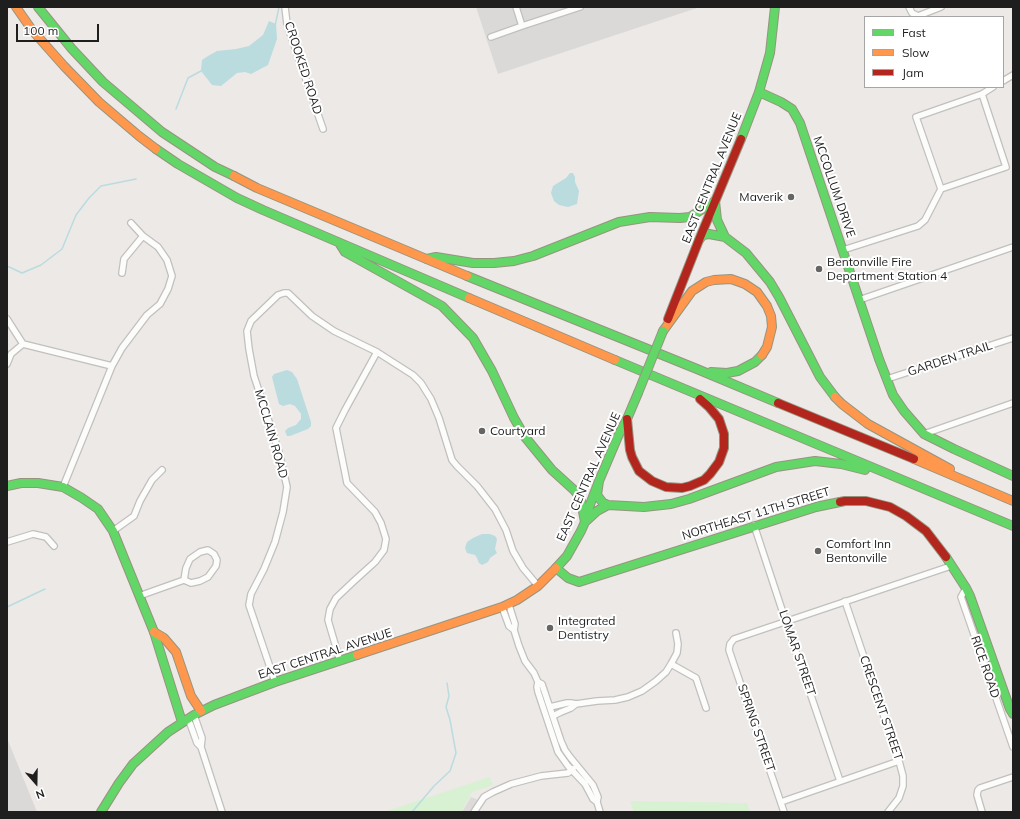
<!DOCTYPE html>
<html>
<head>
<meta charset="utf-8">
<style>
	body { margin:0 }
	#map { position:relative; width:1020px; height:819px; overflow:hidden; background:#ece9e7; font-family:Mulish,sans-serif }
	canvas { display:block }
	.frame { position:absolute; inset:0; border:8px solid #1e1e1e; pointer-events:none }
	.legend { position:absolute; left:864px; top:16px; width:140px; height:72px; box-sizing:border-box; background:#fff; border:1px solid #a5a5a5; margin:0; padding:5px 7px; list-style:none; font-size:12px; color:#1e1e1e }
	.legend li { display:flex; align-items:center; gap:8px; height:20px }
	.legend b { width:20px; border:1px solid #a5a5a5 }
	.north { position:absolute; left:16px; top:763px; width:40px; height:40px; -webkit-text-stroke:3px #fff; paint-order:stroke; rotate:160deg; font-size:11px; font-weight:700; line-height:16px; text-align:center; color:#1e1e1e }
	.north::after { content:''; display:block; margin:auto; width:14px; height:18px; background:#1e1e1e; clip-path:polygon(50% 0,100% 100%,50% 72%,0 100%) }
	.scale { position:absolute; left:16px; top:24px; width:83px; height:18px; box-sizing:border-box; border:2px solid #1e1e1e; border-top:0; padding-left:5px; font-size:12px; line-height:14px; white-space:nowrap; color:#1e1e1e; -webkit-text-stroke:3px #fff; paint-order:stroke }
</style>
</head>
<body>
<div id="map">
<canvas width="1020" height="819"></canvas>
<div class="frame"></div>
<ul class="legend">
<li><b style="height:5px;background:#63d668"></b>Fast</li>
<li><b style="height:5px;background:#ff974d"></b>Slow</li>
<li><b style="height:5px;background:#b3261e"></b>Jam</li>
</ul>
<div class="north">N</div>
<div class="scale">100 m</div>
</div>
<script>
const context = document.querySelector('canvas').getContext('2d');
context.lineJoin = 'round';
function fillPath(path, color) {
  context.fillStyle = color;
  context.fill(path, 'evenodd');
}
function poly(rows) {
  const path = new Path2D();
  for (const r of rows) {
    path.moveTo(r[0], r[1]);
    for (let i = 2; i < r.length; i += 2) path.lineTo(r[i], r[i + 1]);
  }
  return path;
}
function trace(path, color, width, dash) {
  context.strokeStyle = color;
  context.lineWidth = width;
  context.lineCap = dash ? 'butt' : 'round';
  context.setLineDash(dash || []);
  context.stroke(path);
}
function label(font, color, halo, rows, align = 'center') {
  context.font = font + ' Mulish,sans-serif';
  context.lineWidth = 4;
  context.setLineDash([]);
  context.textBaseline = 'middle';
  context.strokeStyle = halo;
  context.fillStyle = color;
  for (const [text, x, y, turn = 0] of rows) {
    context.save();
    context.translate(x, y);
    context.rotate((+turn || 0) * Math.PI / 180);
    context.textAlign = isNaN(turn) ? turn : align;
    if (halo) context.strokeText(text, 0, 0);
    context.fillText(text, 0, 0);
    context.restore();
  }
}
const residential = poly([
	[476,7,700,7,498,74],
	[7,738,37,812,7,812]
]);
const park = poly([
	[490,777,493,785,472,792,461,812,384,812],
	[630,801,747,803,750,812,634,812]
]);
const parking = poly([
	[471,797,481,801,474,812,462,812]
]);
const water = poly([
	[269,21,276,24,277,39,268,65,251,74,245,72,237,73,221,86,212,85,201,71,202,60,208,56,217,51,236,49,249,46,263,35],
	[570,173,573,173,575,177,575,182,579,191,577,204,568,207,559,205,554,201,551,193,553,186,566,178],
	[287,370,292,372,297,379,311,422,311,426,308,429,290,436,287,436,285,431,288,428,296,425,301,419,301,414,295,406,290,404,283,406,279,404,272,377,274,374],
	[482,534,490,534,495,536,497,539,495,549,497,553,490,558,488,562,482,565,479,563,477,558,475,555,467,553,465,548,467,542,473,538]
]);
const stream = poly([
	[275,26,279,7],
	[176,109,188,78,201,71],
	[7,266,22,273,41,265,62,249,76,215,89,198,101,186,136,179],
	[7,607,45,589],
	[412,812,434,786,450,771,456,753,450,720,446,707,449,696,447,683]
]);
const street = poly([
	[285,7,287,24,323,129],
	[516,7,522,26],
	[909,7,912,13,918,16,941,7],
	[491,37,522,26,580,7],
	[1003,81,1013,75],
	[941,189,916,117,982,94,993,87],
	[843,250,918,226,925,220,941,189,1006,167,982,94],
	[122,273,124,259,143,236],
	[859,300,1013,247],
	[7,319,23,344,112,366],
	[7,364,11,354,23,344],
	[887,379,1013,338],
	[924,434,1013,403],
	[63,487,112,366,122,348,147,315,160,304,168,289,172,276,167,260,158,247,143,236,131,223],
	[754,525,786,622,840,781],
	[113,531,134,516,140,501,152,480,162,470],
	[7,542,33,534,46,537,54,546],
	[966,588,961,597,1013,747],
	[139,596,184,580,191,583,200,581,208,577,216,566,217,560,214,554,208,550,200,552,190,559,186,568,184,580],
	[845,601,899,761,903,776,903,786,899,798,888,812],
	[509,605,515,624,514,630,519,646,525,661,534,673,538,682,542,684,561,741,565,750,570,757,593,785,598,797,597,802,600,812],
	[502,607,509,626,514,630],
	[340,661,328,620,330,609,336,598,354,581,375,562,384,550,386,539,381,523,375,512,347,483,336,428,345,410,377,352],
	[671,664,696,678,706,708],
	[275,682,249,605,251,594,264,569,275,542,283,512,287,487,279,452,254,376,249,349,247,331,251,321,278,295,284,293,288,293,312,316,334,331,377,352,413,375,421,383,431,399,439,418,452,460,457,466,477,486,495,509,506,530,513,551,523,568,538,586],
	[538,682,537,687,538,692,558,752,568,766,585,784,593,799,597,802],
	[550,707,567,703,571,703,576,704,597,701,615,700,628,697,642,691,656,681,666,672,671,664,677,653,678,644,676,633],
	[194,715,202,738,201,747,222,812],
	[553,716,561,712,571,708,576,704],
	[188,718,197,743,201,747],
	[781,802,899,761],
	[474,812,484,797,493,792,511,784,541,776,568,773,573,769],
	[784,812,729,650,730,644,734,639,951,566],
	[982,812,977,795,978,790,980,788,1013,777]
]);
const fast = poly([
	[38,7,72,49,103,82,162,132,215,167,234,176],
	[759,92,781,102,792,109,800,123,879,359,893,395,904,411,924,434,954,449,1013,476],
	[741,139,759,92,770,53,775,7],
	[156,149,178,164,237,198,263,210,469,298],
	[699,240,703,235,709,234,725,237],
	[340,244,345,252,442,306,473,338,492,371,514,418,525,437,552,470,574,490,579,496,581,501,585,522],
	[427,259,436,257,473,263,494,263,514,261,533,256,619,222,650,217,680,218,690,217,715,201,717,220,725,237,746,253,770,282,779,297,820,377,835,397],
	[467,276,697,369,778,403],
	[615,360,1013,526],
	[711,372,727,373,738,371,755,362,762,355],
	[599,481,597,495,603,503,608,505,644,507,671,504,689,499,776,467,815,461,841,464,865,470],
	[7,486,21,483,38,483,63,487,82,498,98,509,113,531,154,632,182,722],
	[585,522,597,511,608,505],
	[946,557,966,588,970,596,1010,709,1013,714],
	[556,568,568,578,579,582,816,507,840,502],
	[556,568,567,556,581,531,585,522,586,515,599,481,619,434,627,419,638,393],
	[101,812,119,783,133,764,168,732,194,715,214,705,275,682,357,655]
]);
const slow = poly([
	[16,7,32,30,64,66,99,102,139,136,156,149],
	[234,176,257,188,467,276],
	[469,298,615,360],
	[663,331,692,291,706,282,714,280,731,279,745,284,757,292,767,306,771,316,772,327,767,347,762,355],
	[835,397,842,404,868,424,950,469],
	[914,459,1013,501],
	[154,632,164,638,176,652,191,696,201,711],
	[357,655,502,607,517,600,538,586,556,568]
]);
const jam = poly([
	[668,319,699,240,741,139],
	[778,403,914,459],
	[627,419,630,450,632,457,639,471,652,481,666,487,682,488,690,486,704,480,710,474,719,462,724,448,724,434,719,419,709,407,700,399],
	[840,502,845,501,866,501,890,507,906,516,926,531,946,557]
]);
const fastBridge = poly([
	[638,393,663,331]
]);
const markers = [
	[791,197,4,"#666564"],
	[819,269,4,"#666564"],
	[482,431,4,"#666564"],
	[818,551,4,"#666564"],
	[550,628,4,"#666564"]
];
const streetNames = [
	["CROOKED ROAD",303,68,72],
	["EAST CENTRAL AVENUE",712,178,-68],
	["MCCOLLUM DRIVE",834,187,71],
	["GARDEN TRAIL",950,359,-18],
	["MCCLAIN ROAD",271,434,74],
	["EAST CENTRAL AVENUE",589,477,-66],
	["NORTHEAST 11TH STREET",756,514,-17],
	["LOMAR STREET",797,653,71],
	["EAST CENTRAL AVENUE",325,654,-18],
	["RICE ROAD",985,667,71],
	["CRESCENT STREET",881,708,71],
	["SPRING STREET",756,728,71]
];
const poiNames = [
	["Maverik",783,197,"right"],
	["Bentonville Fire",827,262],
	["Department Station 4",827,276],
	["Courtyard",490,431],
	["Comfort Inn",826,544],
	["Bentonville",826,558],
	["Integrated",558,621],
	["Dentistry",558,635]
];
fillPath(residential, '#dbd9d8');
fillPath(park, '#d7f1d2');
fillPath(parking, '#dcdbda');
fillPath(water, '#badcdf');
trace(stream, '#badcdf', 1.5);
trace(street, '#c2c0bf', 8);
trace(fast, '#96947f', 10);
trace(slow, '#96947f', 10);
trace(jam, '#96947f', 10);
trace(street, '#fcfcfb', 5.5);
trace(fast, '#63d668', 8);
trace(slow, '#ff974d', 8);
trace(jam, '#b3261e', 8);
trace(fastBridge, '#96947f', 10, []);
trace(fastBridge, '#63d668', 8);
for (const [x, y, r, color] of markers) {
  const dot = new Path2D();
  dot.arc(x, y, r, 0, 2 * Math.PI);
  context.fillStyle = color;
  context.fill(dot);
  trace(dot, '#fff', 1.5);
}
label('12px', '#1e1e1e', '#fff', streetNames);
label('12px', '#1e1e1e', '#fff', poiNames, 'left');
</script>
</body>
</html>
